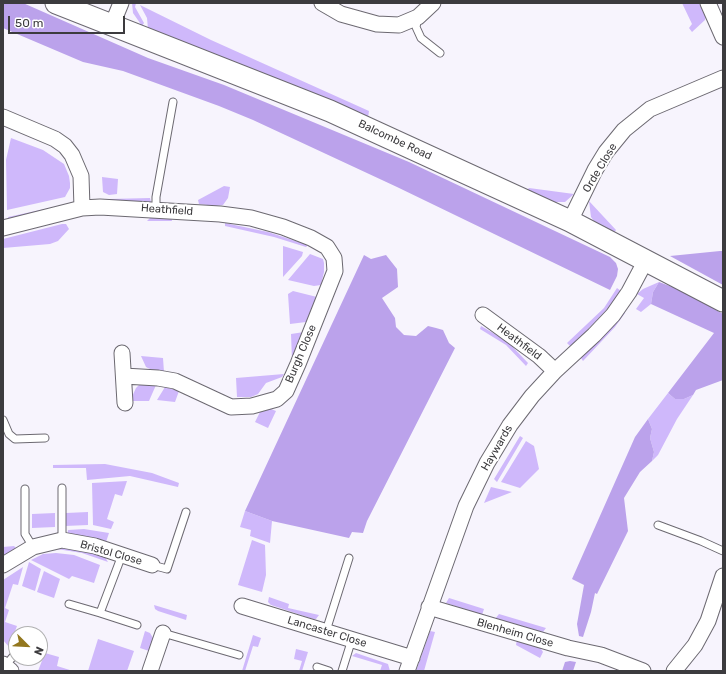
<!DOCTYPE html>
<html>
<head>
<meta charset="utf-8">
<style>
	body { margin:0 }
	#map { position:relative; width:726px; height:674px; overflow:hidden; background:#f7f4fd; font-family:Rubik,sans-serif }
	canvas { display:block }
	.frame { position:absolute; inset:0; border:4px solid #3c3b3e; pointer-events:none }
	.north { position:absolute; left:8px; top:626px; width:40px; height:40px; box-sizing:border-box; background:#fff; border:1px solid #b1b1b2; border-radius:50%; rotate:114deg; font-size:11px; font-weight:700; line-height:16px; text-align:center; color:#3c3b3e }
	.north::after { content:''; display:block; margin:auto; width:14px; height:18px; background:#93771e; clip-path:polygon(50% 0,100% 100%,50% 72%,0 100%) }
	.scale { position:absolute; left:8px; top:16px; width:117px; height:18px; box-sizing:border-box; border:2px solid #3c3b3e; border-top:0; padding-left:5px; font-size:12px; line-height:14px; white-space:nowrap; color:#3c3b3e; -webkit-text-stroke:3px #fff; paint-order:stroke }
</style>
</head>
<body>
<div id="map">
<canvas width="726" height="674"></canvas>
<div class="frame"></div>
<div class="north">N</div>
<div class="scale">50 m</div>
</div>
<script>
const context = document.querySelector('canvas').getContext('2d');
context.lineJoin = 'round';
function fillPath(path, color) {
  context.fillStyle = color;
  context.fill(path, 'evenodd');
}
function poly(rows) {
  const path = new Path2D();
  for (const r of rows) {
    path.moveTo(r[0], r[1]);
    for (let i = 2; i < r.length; i += 2) path.lineTo(r[i], r[i + 1]);
  }
  return path;
}
function trace(path, color, width, dash) {
  context.strokeStyle = color;
  context.lineWidth = width;
  context.lineCap = dash ? 'butt' : 'round';
  context.setLineDash(dash || []);
  context.stroke(path);
}
function label(font, color, halo, rows, align = 'center') {
  context.font = font + ' Rubik,sans-serif';
  context.lineWidth = 4;
  context.setLineDash([]);
  context.textBaseline = 'middle';
  context.strokeStyle = halo;
  context.fillStyle = color;
  for (const [text, x, y, turn = 0] of rows) {
    context.save();
    context.translate(x, y);
    context.rotate((+turn || 0) * Math.PI / 180);
    context.textAlign = isNaN(turn) ? turn : align;
    if (halo) context.strokeText(text, 0, 0);
    context.fillText(text, 0, 0);
    context.restore();
  }
}
const green = poly([
	[132,3,136,3,135,7,144,23,142,26,133,13],
	[682,3,699,3,706,16,705,20,692,32,689,28,692,24],
	[140,5,211,40,369,111,368,118,148,29,147,18],
	[11,138,43,150,64,164,69,176,70,183,70,188,65,197,7,210,6,160],
	[102,177,118,179,117,194,109,195,103,192],
	[224,186,230,187,228,198,223,205,216,206,199,204,198,200],
	[529,188,574,194,565,202,552,202,527,190],
	[150,198,151,202,109,203,109,199],
	[589,201,616,230,614,233,596,224,591,217],
	[63,205,64,206,9,221,8,217],
	[151,217,171,217,172,221,147,221],
	[225,223,268,232,308,245,306,247,274,237,225,226],
	[62,224,66,224,69,229,58,241,50,244,3,248,3,239],
	[283,246,303,252,302,256,283,277],
	[310,254,323,259,324,263,324,272,321,285,314,286,288,280],
	[659,282,653,292,651,304,641,312,636,309,644,298,637,294,643,289],
	[617,288,621,291,615,301,571,347,567,343,604,308],
	[293,291,317,297,306,322,290,324,288,294],
	[623,312,625,313,615,327,583,361,581,358,599,340],
	[481,326,507,341,528,363,526,366,506,345,480,329],
	[304,332,292,360,291,334],
	[141,356,163,358,164,372,152,370,146,367],
	[284,374,282,377,266,383,258,394,251,397,237,397,236,378],
	[140,384,156,385,149,401,130,401,136,388],
	[165,387,179,391,175,402,157,400],
	[668,393,675,399,684,399,693,395,677,419,658,455,652,461,654,452,650,438,652,429,648,419],
	[271,409,276,411,268,428,255,422,261,410],
	[520,436,523,438,497,482,494,479],
	[526,441,534,446,539,469,520,488,501,482],
	[105,464,152,473,179,483,178,487,130,476,87,480,86,468,53,468,53,465],
	[127,481,122,496,115,494,107,519,114,522,111,529,93,525,92,483],
	[491,487,512,492,484,503],
	[245,511,272,521,270,543,250,536,251,530,240,527],
	[88,512,88,525,65,526,66,513],
	[55,513,55,527,32,528,32,514],
	[84,529,109,533,105,545,67,538,68,530],
	[252,540,265,545,266,575,262,592,238,585],
	[14,546,16,548,3,557,3,547],
	[57,546,103,554,108,562,82,553,57,549],
	[56,553,74,555,100,565,94,583,72,576,69,579,31,560,43,554],
	[29,562,41,569,35,591,22,586],
	[23,567,18,585,13,584,5,608,9,610,5,622,17,626,9,647,3,640,3,580],
	[44,571,60,579,54,598,37,592],
	[269,597,289,604,288,608,319,615,316,619,313,619,271,605,268,602],
	[449,598,484,609,482,615,446,603],
	[154,605,187,615,186,620,158,611,155,609],
	[499,614,546,628,543,632,495,619],
	[145,631,150,633,153,638,152,652,140,648],
	[430,631,435,632,424,671,416,671],
	[253,635,261,638,258,647,253,646,245,671,242,671],
	[98,639,134,651,127,671,88,671],
	[517,639,539,646,543,652,540,658,516,645],
	[296,649,308,652,302,671,299,671,302,661,294,659],
	[45,653,59,657,57,666,73,671,38,671],
	[356,653,388,664,390,671,380,671,382,665,352,656]
]);
const forest = poly([
	[3,3,23,3,148,58,224,85,409,162,610,257,616,263,618,269,617,276,610,290,397,187,253,120,219,106,123,71,83,62,3,28],
	[723,251,723,285,670,256,720,251],
	[364,255,371,259,386,255,397,269,398,287,382,298,395,318,396,327,404,335,416,336,428,326,436,328,443,330,449,343,455,348,367,521,363,533,352,532,349,538,272,521,245,511],
	[659,282,686,292,723,314,723,380,696,390,693,395,684,399,675,399,668,393,714,333,651,304,653,292],
	[648,419,652,429,650,438,654,452,652,461,640,472,624,498,628,531,597,594,595,593,591,612,583,637,579,636,577,624,584,585,572,579,635,437],
	[570,661,576,662,573,671,562,671,565,662]
]);
const service = poly([
	[418,17,416,27,421,38,440,53],
	[156,209,156,197,173,102],
	[3,420,9,434,15,439,45,438],
	[25,489,25,534,33,547],
	[658,525,701,541,723,551],
	[62,540,62,488],
	[122,555,100,613,137,625],
	[152,565,167,569,186,512],
	[69,604,100,613],
	[326,631,349,558],
	[163,633,239,655],
	[5,666,16,653],
	[317,667,329,671],
	[342,671,352,639]
]);
const minor = poly([
	[322,3,341,14,377,24,399,25,418,17,433,3],
	[708,3,723,37],
	[112,25,121,3],
	[3,117,55,139,65,146,72,155,81,176,82,208],
	[570,221,595,170,606,152,624,130,650,109,723,78],
	[3,228,82,208,100,207,220,214,251,218,283,227,311,238,327,247,334,258,335,271,298,364,286,391,277,399,252,406,231,407,175,381,158,378,124,376],
	[483,315,539,356,555,371],
	[122,353,125,403],
	[3,565,33,547,62,540,95,546,152,565],
	[242,606,412,658],
	[429,607,568,648,601,655,643,671],
	[3,664,11,671],
	[150,671,163,633],
	[407,671,466,506,487,463,510,425,532,396,555,371,594,335,613,315,629,292,646,260],
	[674,671,695,645,708,621,723,576]
]);
const secondary = poly([
	[56,3,330,111,570,221,723,301]
]);
const streetNames = [
	["Balcombe Road",395,140,25],
	["Orde Close",600,168,-59],
	["Heathfield",167,210,4],
	["Heathfield",519,342,37],
	["Burgh Close",301,354,-67],
	["Haywards",497,448,-60],
	["Bristol Close",111,553,16],
	["Lancaster Close",327,632,17],
	["Blenheim Close",515,633,16]
];
fillPath(green, '#cfb8fb');
fillPath(forest, '#bba2eb');
trace(service, '#6c6971', 9);
trace(minor, '#6c6971', 17);
trace(secondary, '#6c6971', 23);
trace(service, '#fff', 7);
trace(minor, '#fff', 15);
trace(secondary, '#fff', 21);
label('11px', '#3c3b3e', '#fff', streetNames);
</script>
</body>
</html>
